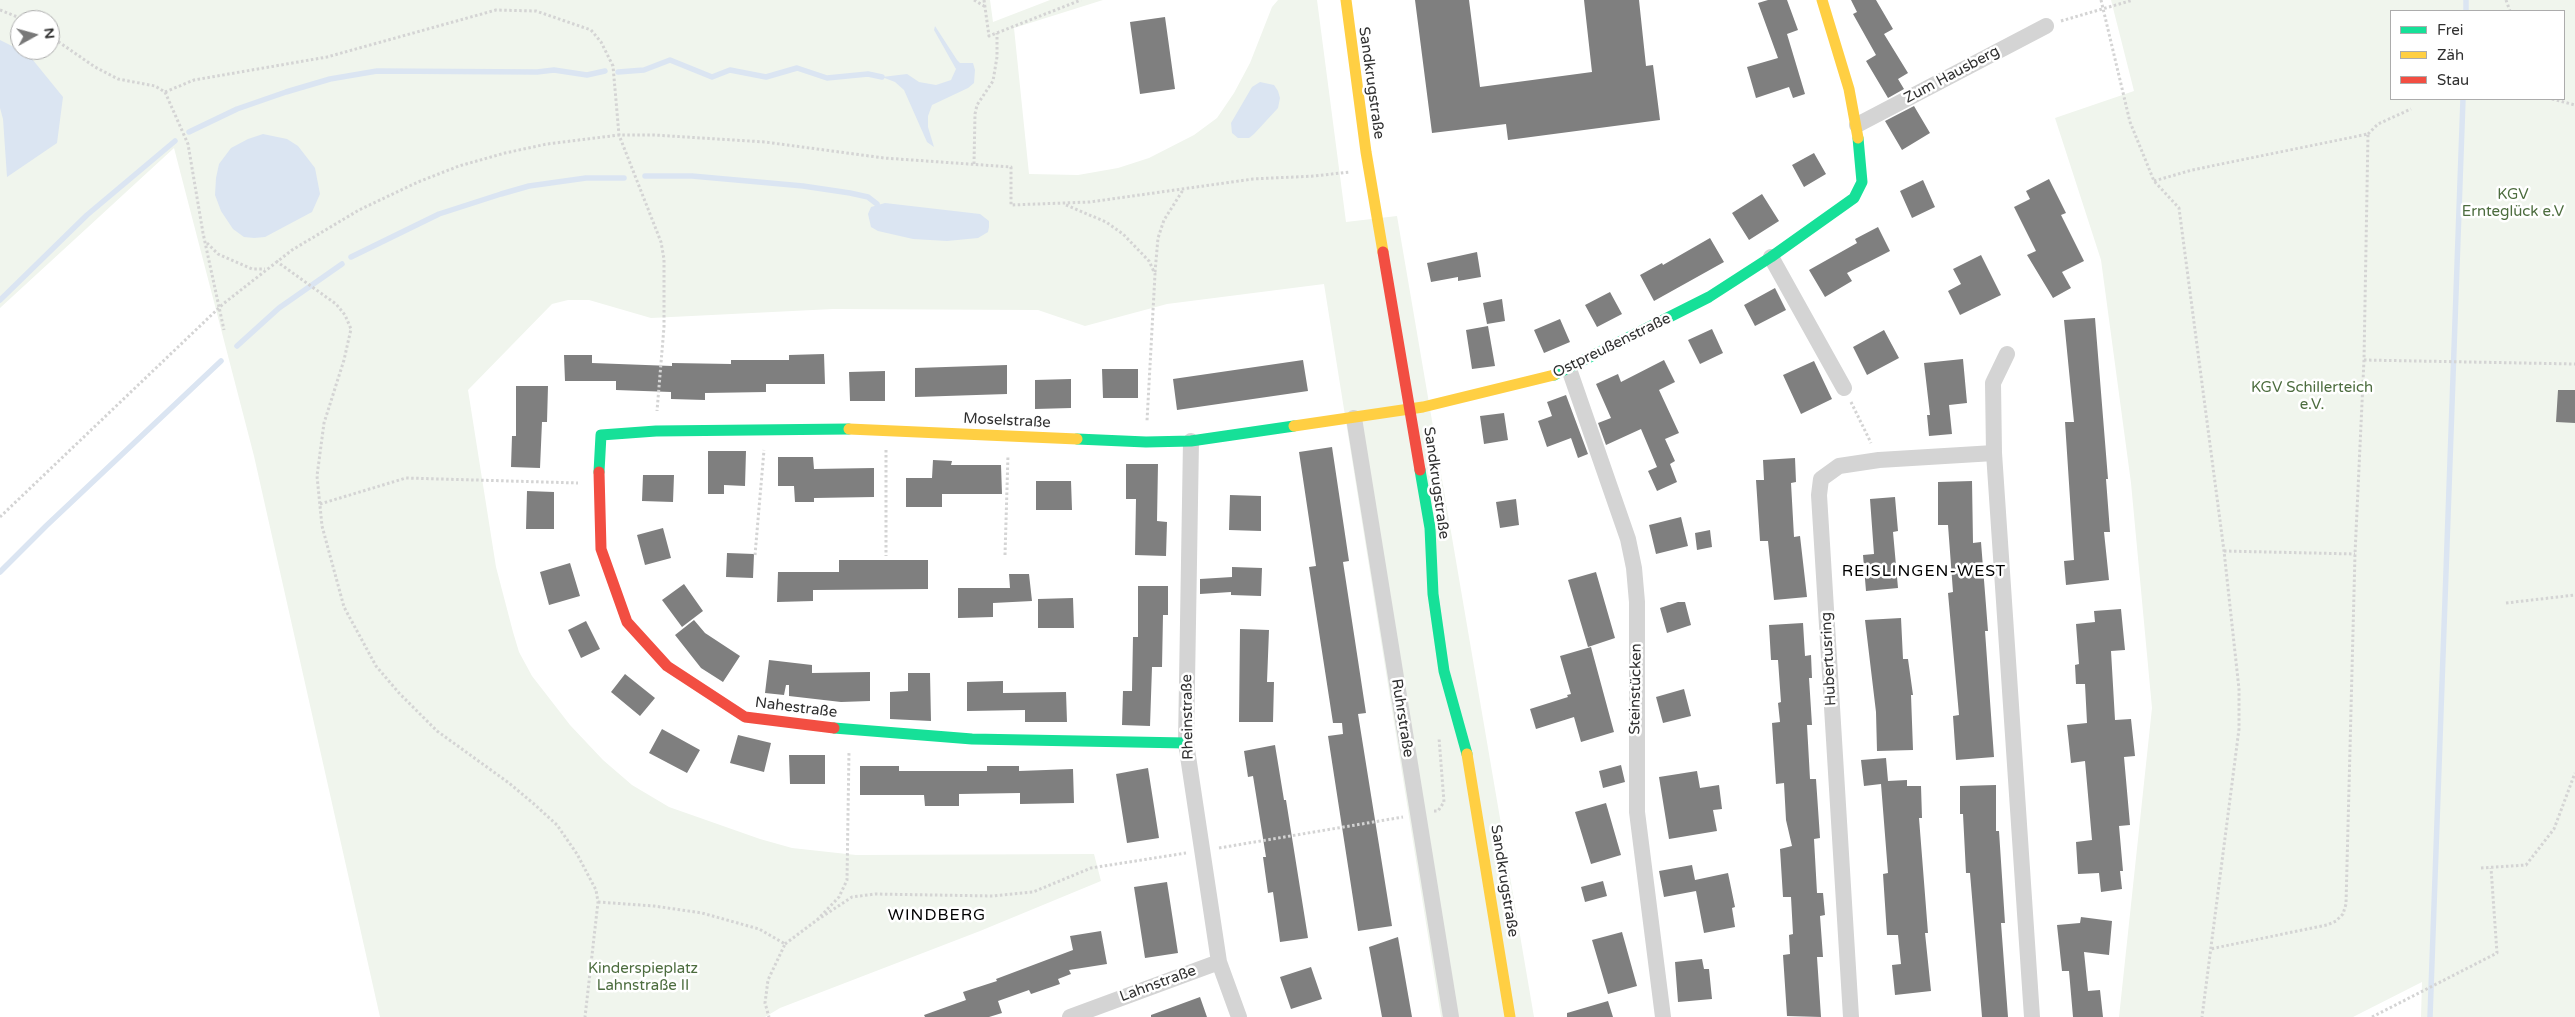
<!DOCTYPE html>
<html>
<head>
<meta charset="utf-8">
<style>
	body { margin:0 }
	#map { position:relative; width:2575px; height:1017px; overflow:hidden; background:#fff; font-family:"Varela Round",sans-serif }
	canvas { display:block }
	.legend { position:absolute; left:2390px; top:10px; width:175px; height:90px; box-sizing:border-box; background:#fff; border:1px solid #acacac; margin:0; padding:6px 9px; list-style:none; font-size:15px; color:#303030 }
	.legend li { display:flex; align-items:center; gap:10px; height:25px }
	.legend b { width:25px; border:1px solid #acacac }
	.north { position:absolute; left:10px; top:10px; width:50px; height:50px; box-sizing:border-box; background:#fff; border:1px solid #acacac; border-radius:50%; rotate:83deg; font-size:14px; font-weight:700; line-height:20px; text-align:center; color:#303030 }
	.north::after { content:''; display:block; margin:auto; width:18px; height:22px; background:#787878; clip-path:polygon(50% 0,100% 100%,50% 72%,0 100%) }
</style>
</head>
<body>
<div id="map">
<canvas width="2575" height="1017"></canvas>
<ul class="legend">
<li><b style="height:6px;background:#16e098"></b>Frei</li>
<li><b style="height:6px;background:#ffcf43"></b>Zäh</li>
<li><b style="height:6px;background:#f24e42"></b>Stau</li>
</ul>
<div class="north">N</div>
</div>
<script>
const context = document.querySelector('canvas').getContext('2d');
context.lineJoin = 'round';
function fillPath(path, color) {
  context.fillStyle = color;
  context.fill(path, 'evenodd');
}
function poly(rows) {
  const path = new Path2D();
  for (const r of rows) {
    path.moveTo(r[0], r[1]);
    for (let i = 2; i < r.length; i += 2) path.lineTo(r[i], r[i + 1]);
  }
  return path;
}
function trace(path, color, width, dash) {
  context.strokeStyle = color;
  context.lineWidth = width;
  context.lineCap = dash ? 'butt' : 'round';
  context.setLineDash(dash || []);
  context.stroke(path);
}
function label(font, color, halo, rows, align = 'center') {
  context.font = font + ' "Varela Round",sans-serif';
  context.lineWidth = 5;
  context.setLineDash([]);
  context.textBaseline = 'middle';
  context.strokeStyle = halo;
  context.fillStyle = color;
  for (const [text, x, y, turn = 0] of rows) {
    context.save();
    context.translate(x, y);
    context.rotate((+turn || 0) * Math.PI / 180);
    context.textAlign = isNaN(turn) ? turn : align;
    if (halo) context.strokeText(text, 0, 0);
    context.fillText(text, 0, 0);
    context.restore();
  }
}
const green = poly([
	[0,0,990,0,993,22,1050,0,1103,0,1014,28,1029,174,1078,175,1118,168,1149,158,1194,135,1217,118,1234,93,1250,63,1272,7,1278,0,1317,0,1346,222,1397,216,1534,1017,1441,1017,1324,284,1167,304,1085,326,1038,310,833,309,651,318,589,300,568,300,552,304,468,390,496,567,513,632,519,652,532,676,570,725,603,760,632,785,669,807,760,839,792,848,856,855,1094,854,1101,881,980,931,780,1008,765,1017,380,1017,254,456,174,148,0,308],
	[20,20,50,20,50,50,20,50],
	[2111,0,2575,0,2575,1017,2421,1017,2422,982,2353,1017,2119,1017,2152,708,2131,483,2101,260,2055,118,2134,91],
	[2391,11,2564,11,2564,99,2391,99]
]);
const water = poly([
	[935,26,957,60,960,63,973,63,975,70,974,83,968,88,932,105,928,116,928,127,934,147,927,142,904,90,895,82,882,77,907,74,919,82,936,85,951,80,956,69,934,30],
	[0,40,28,54,63,97,57,143,7,177,3,119,0,108],
	[1260,82,1274,85,1278,91,1280,98,1278,108,1254,134,1249,138,1238,138,1232,133,1231,123,1252,87],
	[263,134,287,139,298,146,315,168,320,194,312,212,265,237,254,238,244,237,233,229,221,211,215,195,216,178,219,164,231,148,248,139],
	[885,203,980,214,989,221,989,227,988,232,978,238,947,241,913,239,878,231,871,227,868,214,871,207]
]);
const stream = poly([
	[2466,11,2466,0],
	[618,72,644,70,670,60,712,77,730,70,766,77,797,68,827,78,868,74,882,77],
	[189,132,237,109,286,92,330,79,377,71,537,72,554,70,587,75,605,71],
	[645,176,692,176,803,186,850,193,868,197,877,204],
	[351,257,439,214,501,194,529,186,586,178,624,178],
	[0,300,87,215,175,141],
	[237,346,279,308,342,264],
	[0,572,46,526,221,361],
	[2430,1017,2463,99]
]);
const building = poly([
	[1415,0,1469,0,1480,87,1592,72,1584,0,1639,0,1646,66,1653,65,1660,120,1508,140,1506,124,1432,133],
	[1768,0,1787,0,1798,30,1787,34,1805,94,1793,98,1789,87,1756,98,1747,67,1778,58,1758,3],
	[1851,0,1876,0,1893,29,1884,34,1908,73,1898,79,1904,89,1888,98,1866,61,1876,55,1853,14,1857,12],
	[1165,17,1175,89,1140,94,1130,22],
	[1914,106,1930,133,1902,150,1885,121],
	[1814,153,1826,174,1804,187,1792,165],
	[2049,179,2066,213,2061,215,2084,261,2062,272,2071,288,2053,298,2027,255,2036,251,2014,207,2030,199,2026,191],
	[1923,180,1935,207,1912,218,1900,191],
	[1762,194,1779,221,1749,240,1732,213],
	[1878,227,1890,251,1847,273,1852,281,1825,297,1809,270,1857,243,1855,239],
	[1710,238,1724,262,1654,301,1640,275,1662,263,1663,265],
	[1477,252,1481,277,1458,281,1458,277,1431,282,1427,263],
	[1981,255,2001,295,1960,315,1948,291,1961,284,1953,269],
	[1775,288,1786,310,1755,326,1744,305],
	[1610,292,1622,314,1597,327,1585,305],
	[1502,299,1505,321,1487,324,1483,303],
	[2095,318,2108,479,2106,479,2110,532,2104,532,2109,580,2066,585,2064,561,2074,560,2065,422,2074,422,2064,320],
	[1560,319,1570,342,1544,353,1534,330],
	[1488,326,1495,366,1472,369,1466,330],
	[1712,329,1723,353,1700,364,1688,340],
	[1884,330,1899,358,1867,375,1853,347],
	[824,354,825,384,766,384,766,392,705,393,705,400,671,399,671,392,616,390,616,381,565,381,564,355,592,355,592,363,672,366,672,363,731,364,731,360,789,360,789,355],
	[1963,359,1967,403,1949,405,1952,434,1929,436,1927,415,1930,415,1924,363],
	[1303,360,1308,391,1177,410,1173,379],
	[1664,360,1675,382,1659,390,1679,433,1665,439,1675,461,1670,464,1677,482,1657,491,1648,471,1657,467,1641,429,1606,445,1598,423,1611,418,1596,384,1618,374,1621,382],
	[1814,361,1832,399,1801,414,1783,375],
	[1007,365,1007,394,915,397,915,368],
	[1102,369,1138,369,1138,398,1103,398],
	[885,371,885,401,850,401,849,372],
	[1071,379,1071,408,1035,409,1035,380],
	[516,386,548,386,547,422,542,422,540,468,511,467,512,436,516,436],
	[2558,390,2575,390,2575,423,2556,422],
	[1566,395,1588,454,1578,458,1571,438,1547,447,1538,421,1552,416,1547,402],
	[1504,413,1508,440,1484,444,1480,416],
	[1332,447,1349,561,1343,562,1366,713,1358,714,1392,926,1358,931,1328,736,1343,734,1342,723,1333,723,1309,567,1316,566,1299,452],
	[708,451,746,451,745,486,724,485,724,494,708,494],
	[778,457,813,457,814,469,874,468,874,497,814,498,814,502,795,502,794,486,778,486],
	[1795,458,1796,482,1791,483,1794,537,1800,536,1807,597,1774,600,1768,541,1760,541,1756,480,1764,480,1763,460],
	[933,460,952,461,951,465,1001,465,1002,494,942,494,942,507,906,507,906,478,932,478],
	[1126,464,1158,464,1157,521,1167,522,1166,556,1135,555,1136,499,1126,499],
	[643,475,674,475,673,502,642,501],
	[1036,481,1071,481,1072,510,1036,510],
	[1972,481,1973,543,1981,542,1988,631,1985,631,1994,757,1956,760,1953,716,1959,715,1948,593,1953,592,1948,525,1938,525,1938,482],
	[527,491,554,492,554,529,526,529],
	[1230,495,1261,496,1261,531,1229,530],
	[1895,497,1898,531,1893,532,1898,588,1866,591,1863,555,1874,554,1870,499],
	[1516,499,1519,525,1500,528,1496,502],
	[1681,517,1688,546,1656,554,1649,525],
	[663,528,671,558,645,565,637,535],
	[1710,530,1712,547,1697,550,1695,533],
	[727,553,754,554,753,578,726,577],
	[839,560,928,560,928,589,813,590,813,601,777,602,778,572,839,572],
	[570,563,580,596,549,605,540,572],
	[1232,567,1262,568,1261,596,1231,595,1231,592,1200,594,1200,579,1232,577],
	[1596,572,1615,638,1588,647,1568,580],
	[1009,574,1029,574,1032,601,993,603,993,617,958,618,958,588,1010,588],
	[684,584,703,611,682,627,662,600],
	[1138,586,1168,586,1168,615,1163,615,1162,667,1152,667,1150,726,1122,725,1123,691,1132,691,1133,637,1138,637],
	[1073,598,1074,628,1038,628,1038,599],
	[1678,602,1685,602,1691,625,1667,633,1660,608],
	[2121,609,2125,650,2111,651,2115,720,2131,719,2135,756,2124,757,2130,825,2119,826,2123,871,2120,871,2122,889,2101,892,2099,873,2078,874,2076,842,2092,840,2085,761,2071,763,2067,725,2087,723,2085,684,2076,684,2075,665,2079,664,2076,624,2095,622,2094,611],
	[1901,618,1903,659,1908,659,1913,695,1911,695,1913,750,1877,751,1876,712,1865,620],
	[694,620,705,633,740,656,723,682,701,668,675,635],
	[586,621,600,649,581,658,568,630],
	[1803,623,1805,656,1811,655,1812,678,1809,678,1812,725,1807,725,1810,779,1816,779,1820,838,1814,839,1817,893,1823,893,1825,915,1820,916,1823,957,1817,957,1821,1017,1787,1016,1783,955,1790,954,1789,935,1793,934,1791,897,1783,897,1780,849,1792,846,1786,820,1784,783,1776,784,1772,723,1780,722,1778,703,1781,702,1778,660,1771,660,1769,625],
	[1240,629,1269,630,1267,682,1274,682,1273,722,1239,722],
	[1591,647,1614,732,1581,742,1574,717,1536,729,1530,709,1568,697,1567,695,1571,694,1560,656],
	[769,660,812,665,812,673,870,672,870,701,841,702,789,696,789,685,786,685,784,695,765,693],
	[908,673,930,673,931,721,890,719,890,692,908,691],
	[625,674,655,698,640,716,611,692],
	[1003,681,1003,693,1066,692,1067,722,1025,722,1025,710,967,711,967,682],
	[1684,689,1691,716,1663,723,1656,697],
	[662,729,700,750,687,773,649,753],
	[738,735,771,743,764,772,730,763],
	[1275,745,1284,800,1286,800,1308,938,1280,942,1273,892,1268,893,1263,857,1266,857,1253,776,1248,777,1244,751],
	[789,755,825,755,825,784,790,784],
	[1886,758,1888,781,1907,780,1907,786,1921,786,1922,818,1919,818,1928,933,1925,933,1931,991,1895,995,1892,965,1901,964,1898,935,1887,935,1883,874,1888,873,1881,784,1864,786,1861,760],
	[1621,765,1625,782,1603,788,1599,771],
	[860,766,899,766,899,771,987,771,987,766,1019,766,1019,771,1073,769,1074,803,1020,804,1020,793,959,794,959,806,925,806,924,795,860,795],
	[1148,768,1159,838,1127,843,1116,774],
	[1697,771,1700,788,1719,785,1722,809,1713,810,1717,831,1669,839,1659,777],
	[1996,785,1996,831,1999,831,2005,923,2001,923,2008,1017,1982,1017,1970,873,1966,873,1963,814,1960,814,1960,786],
	[1606,803,1621,855,1591,864,1575,812],
	[1692,865,1695,880,1728,873,1735,907,1732,908,1735,927,1704,933,1696,891,1664,897,1659,871],
	[1603,881,1607,896,1585,902,1581,887],
	[1167,882,1178,953,1145,958,1134,887],
	[2081,917,2112,921,2109,955,2084,952,2088,991,2100,990,2103,1017,2073,1017,2069,971,2062,971,2057,925,2080,923],
	[1101,931,1107,964,1069,970,1071,974,1058,979,1060,984,1031,994,1029,990,998,1001,1002,1013,989,1017,925,1017,924,1015,966,1000,963,992,997,981,996,979,1073,950,1070,936],
	[1622,932,1637,986,1608,994,1592,940],
	[1398,937,1412,1017,1382,1017,1369,947],
	[1702,959,1704,969,1709,969,1712,999,1678,1002,1675,962],
	[1311,967,1322,999,1291,1009,1280,977],
	[1200,997,1207,1017,1151,1017,1151,1015],
	[1608,1001,1613,1017,1567,1017,1567,1013]
]);
const path = poly([
	[974,0,984,6],
	[984,0,989,36,1081,0],
	[2101,0,2130,122,2154,181,2179,208,2224,551,2239,689,2239,729,2202,1017],
	[2506,0,2510,11],
	[0,10,25,20],
	[2061,21,2133,0],
	[50,36,95,67,118,79,155,86,165,92,188,144,203,233,224,330],
	[165,92,194,80,327,57,496,10,536,11,591,30,601,42,613,66,619,135,661,242,664,259,664,327,657,411],
	[2552,99,2575,105],
	[2368,134,2378,124,2411,109],
	[974,164,975,114,977,105,993,81,997,57,997,33],
	[2154,181,2192,170,2368,134,2364,360,2355,554,2346,904,2343,914,2336,921,2327,925,2210,949],
	[1066,205,1106,222,1123,234,1149,261,1155,274,1147,421],
	[207,243,218,254,252,269,265,269],
	[276,261,336,304,345,315,351,329,344,360,324,423,317,476,322,526,344,607,376,666,399,693,437,731,509,783,534,804,557,825,577,854,596,890,598,902,585,1017],
	[1155,272,1158,238,1164,220,1183,190],
	[2364,360,2575,364],
	[1851,402,1871,443],
	[886,450,886,556],
	[320,504,406,478,578,483],
	[0,517,223,304,292,250,359,210,418,182,459,166,505,153,547,144,619,135,654,135,765,142,884,158,1011,167,1011,205,1090,202,1253,179,1314,176,1350,172],
	[2224,551,2355,554],
	[755,555,764,450],
	[1005,555,1008,455],
	[2506,603,2575,595],
	[1434,811,1438,811,1444,802,1439,738],
	[1219,848,1403,817],
	[2481,868,2526,865,2554,829,2575,773],
	[598,902,654,906,702,913,759,929,785,944,768,980,765,1003,769,1017],
	[817,920,852,897,875,894,993,896,1033,892,1091,868,1186,853],
	[785,944,817,920,839,897,847,880,849,751],
	[2372,1017,2497,953,2491,868]
]);
const street = poly([
	[1857,125,2046,26],
	[1771,257,1844,388],
	[1569,369,1628,539,1634,568,1637,602,1637,812,1663,1017],
	[1354,418,1451,1017],
	[1191,441,1186,743,1219,962,1239,1017],
	[1994,453,1993,383,2007,354],
	[1070,1017,1219,962],
	[1851,1017,1819,495,1821,479,1839,466,1879,460,1994,453,2032,1017]
]);
const fast = poly([
	[1554,375,1709,297,1771,257,1854,198,1862,182,1858,138],
	[1077,439,1146,442,1191,441,1294,426],
	[1420,470,1430,528,1433,594,1444,671,1467,754],
	[599,472,601,435,656,431,849,429],
	[834,728,972,739,1186,743]
]);
const slow = poly([
	[1346,0,1366,152,1383,252],
	[1822,0,1849,89,1858,138],
	[1294,426,1423,407,1554,375],
	[849,429,1077,439],
	[1467,754,1510,1017]
]);
const jam = poly([
	[1383,252,1420,470],
	[599,472,601,549,627,622,667,666,745,717,834,728]
]);
const streetNames = [
	["Zum Hausberg",1952,75,-28],
	["Sandkrugstraße",1371,83,82],
	["Ostpreußenstraße",1612,346,-26],
	["Moselstraße",1007,421,3],
	["Sandkrugstraße",1436,483,82],
	["Hubertusring",1829,659,-93],
	["Steinstücken",1636,689,-89],
	["Nahestraße",796,708,7],
	["Rheinstraße",1188,717,-91],
	["Ruhrstraße",1402,718,81],
	["Sandkrugstraße",1504,881,81],
	["Lahnstraße",1158,984,-20]
];
const parkNames = [
	["KGV",2513,195],
	["Ernteglück e.V",2513,212],
	["KGV Schillerteich",2312,388],
	["e.V.",2312,405],
	["Kinderspieplatz",643,969],
	["Lahnstraße II",643,986]
];
const neighbourhoodNames = [
	["REISLINGEN-WEST",1924,572],
	["WINDBERG",937,916]
];
fillPath(green, '#f0f5ed');
fillPath(water, '#dbe5f2');
trace(stream, '#dbe5f2', 5.5);
fillPath(building, '#7f7f7f');
trace(path, '#d4d4d4', 3, [2.5, 2.5]);
trace(street, '#d4d4d4', 16);
trace(fast, '#16e098', 11);
trace(slow, '#ffcf43', 11);
trace(jam, '#f24e42', 11);
label('15px', '#303030', '#fff', streetNames);
label('15px', '#4c6c3e', '#fff', parkNames);
context.letterSpacing = '1px';
label('16px', '#000', '#fff', neighbourhoodNames);
context.letterSpacing = '0px';
</script>
</body>
</html>
